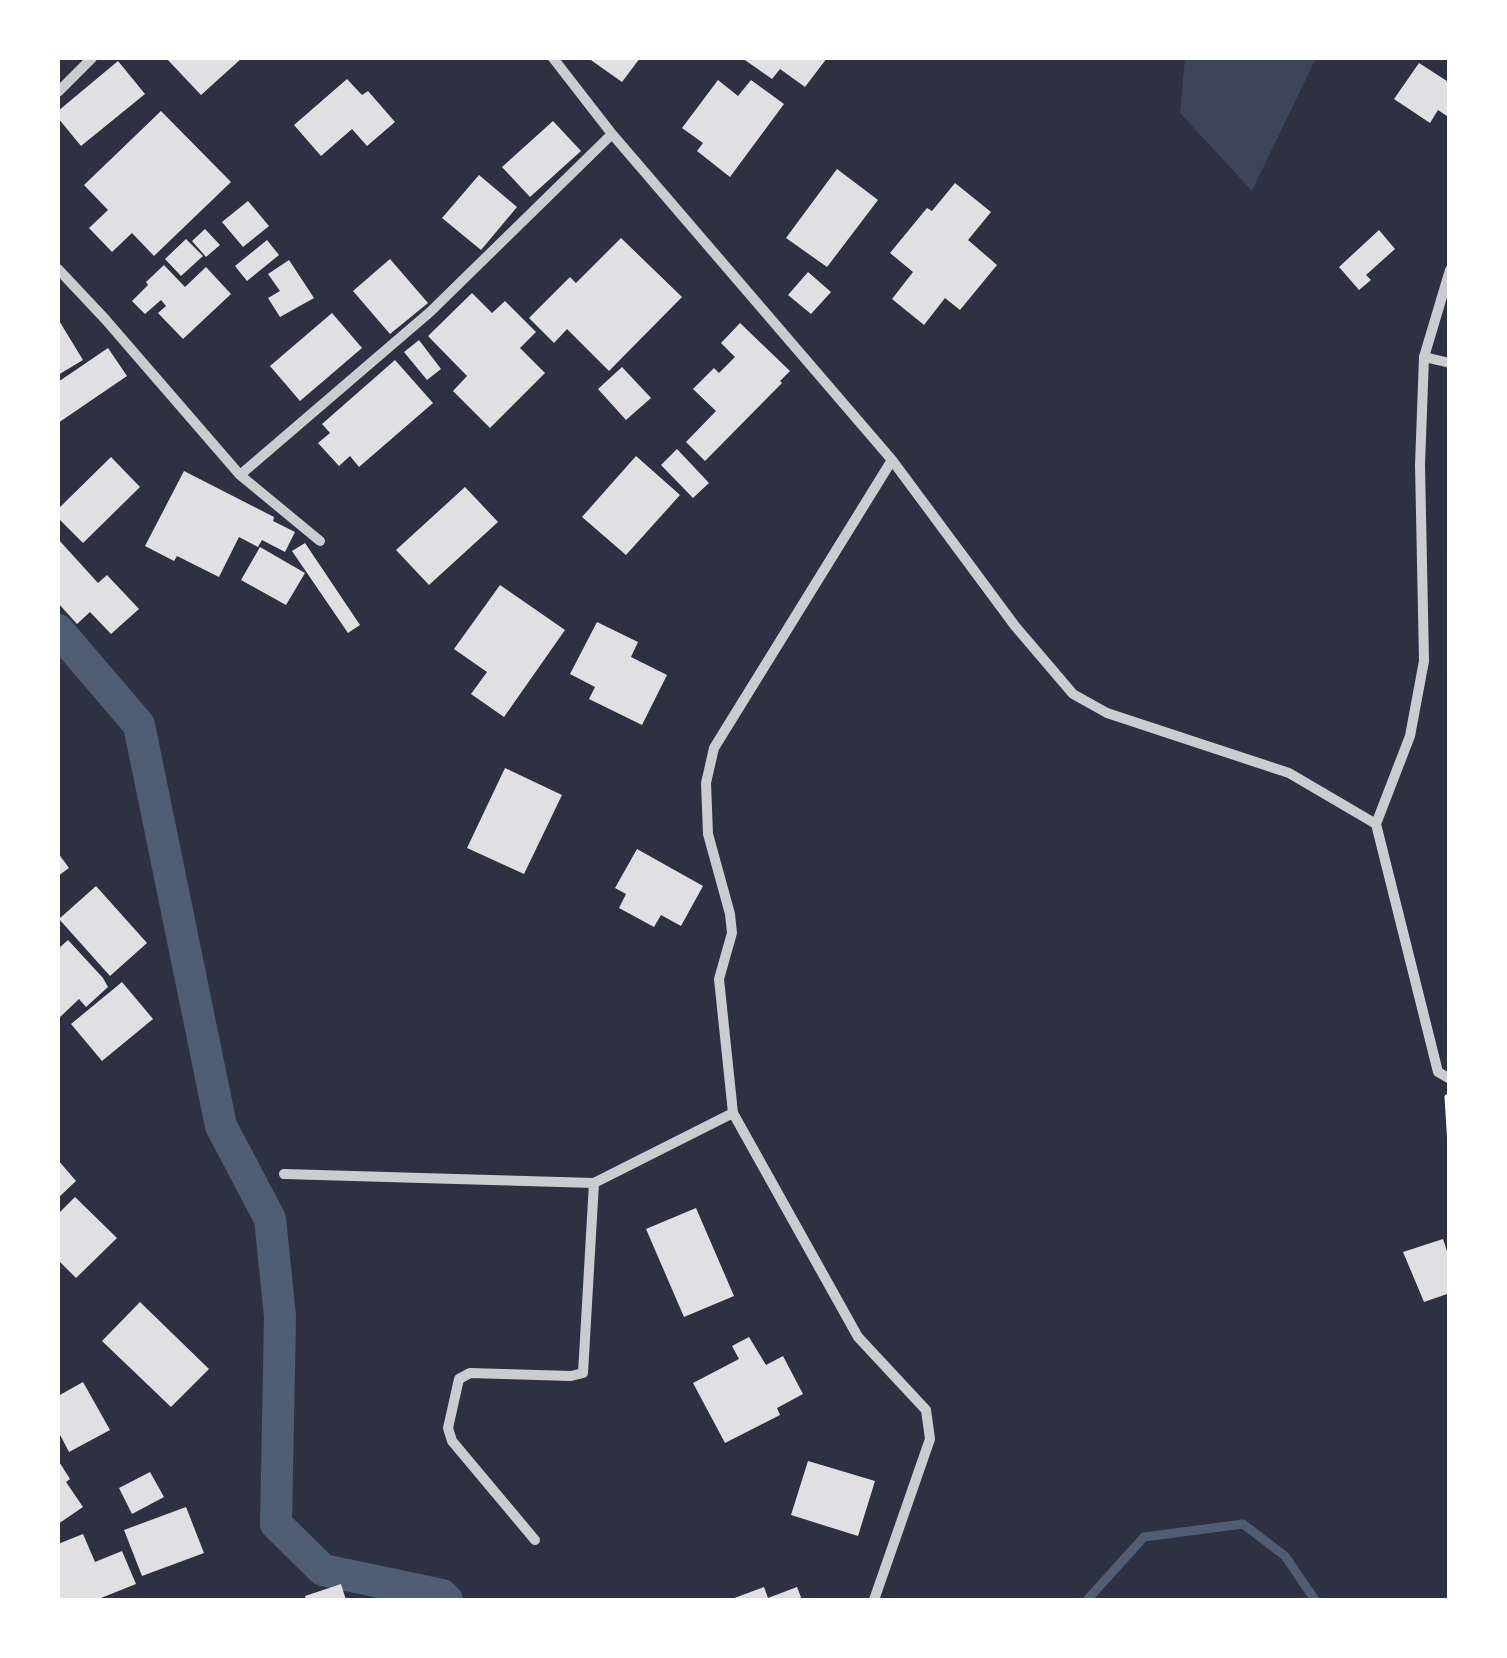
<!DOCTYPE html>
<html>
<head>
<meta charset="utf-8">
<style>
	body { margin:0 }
	#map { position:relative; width:1507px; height:1658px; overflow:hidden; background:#2d3142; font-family:"Nunito Sans",sans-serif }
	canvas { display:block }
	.frame { position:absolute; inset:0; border:60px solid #fff; pointer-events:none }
</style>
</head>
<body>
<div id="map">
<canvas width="1507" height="1658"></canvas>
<div class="frame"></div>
</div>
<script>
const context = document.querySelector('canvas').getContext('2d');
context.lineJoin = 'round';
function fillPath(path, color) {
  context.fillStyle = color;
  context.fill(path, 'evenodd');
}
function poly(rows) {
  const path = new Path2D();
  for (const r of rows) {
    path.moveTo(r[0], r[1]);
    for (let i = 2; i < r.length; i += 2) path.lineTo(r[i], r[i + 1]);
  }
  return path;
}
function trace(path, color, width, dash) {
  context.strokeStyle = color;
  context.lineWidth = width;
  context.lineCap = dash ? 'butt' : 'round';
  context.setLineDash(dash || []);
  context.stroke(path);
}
const green = poly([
	[1185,58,1316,58,1252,191,1180,113]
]);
const stream = poly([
	[1087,1600,1144,1537,1243,1524,1285,1556,1315,1600]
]);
const canal = poly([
	[58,630,139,725,221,1126,270,1219,280,1316,276,1524,323,1570,442,1595,447,1600]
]);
const building = poly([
	[166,58,242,58,201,95],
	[588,58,640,58,622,82],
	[742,58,827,58,805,87,780,69,772,79],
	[118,61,145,94,81,146,58,118,58,111],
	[1419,63,1450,83,1450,112,1447,116,1438,110,1430,123,1394,99],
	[347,79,362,95,368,91,395,122,367,146,352,129,321,156,294,125],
	[718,80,738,96,751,80,784,104,730,177,697,151,703,143,682,128],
	[161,111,231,182,154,256,132,233,112,252,89,228,108,210,84,185],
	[553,121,581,151,530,197,502,167],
	[837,169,878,200,827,267,786,238],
	[479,175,517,207,481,250,442,218],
	[955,183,991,212,968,240,997,265,960,310,945,298,924,325,892,299,913,272,890,253,927,208,932,211],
	[248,201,269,226,243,247,222,222],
	[205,229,220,245,206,257,192,241],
	[1379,230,1395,249,1366,275,1371,280,1359,290,1339,267],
	[621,238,682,297,609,371,567,329,554,343,529,318,570,277,576,283],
	[186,239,203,256,181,276,165,259],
	[267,240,279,255,247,281,235,266],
	[390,259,428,303,390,334,353,291],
	[289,260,314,298,280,317,268,298,280,291,268,274],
	[164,265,185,287,206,267,231,294,183,339,158,313,166,306,161,300,145,314,132,301,148,285,146,282],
	[808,272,831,292,811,314,788,295],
	[472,293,492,313,505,301,536,332,520,348,545,373,490,428,453,391,467,376,428,336],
	[332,313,362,348,300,401,270,366],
	[58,319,83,360,58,375],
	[740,323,790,371,780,381,782,383,705,461,686,442,716,411,693,389,714,368,719,373,735,357,721,343],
	[419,340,441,369,427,380,404,352],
	[108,348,127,376,58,423,58,382],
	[395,360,433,403,359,467,350,456,339,466,318,443,330,433,322,424],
	[622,367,651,398,626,420,598,389],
	[677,449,709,483,693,498,661,465],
	[636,456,680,495,626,555,582,517],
	[111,457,140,487,83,543,58,518,58,509],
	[184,471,274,517,273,521,295,532,285,552,262,540,258,547,239,537,219,577,177,556,174,561,145,546],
	[465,487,498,522,429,585,396,550],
	[58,539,98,583,107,575,139,609,111,634,90,612,77,624,58,603],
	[305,543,360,625,348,633,292,551],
	[260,547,305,573,286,605,241,580],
	[500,585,565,630,504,717,471,694,487,672,454,649],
	[597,622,638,642,631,657,667,675,642,725,589,699,595,687,570,674],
	[505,768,562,795,524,874,467,848],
	[637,849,703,886,681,926,661,915,654,927,619,908,626,894,615,888],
	[58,853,69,868,58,876],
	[96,886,147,943,110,976,59,919],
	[68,940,103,978,108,987,86,1007,79,999,58,1019,58,949],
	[122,982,153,1019,102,1061,71,1024],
	[58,1160,76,1181,58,1198],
	[75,1197,117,1238,76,1278,58,1260,58,1214],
	[696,1208,734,1296,684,1317,646,1229],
	[1443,1239,1450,1260,1450,1293,1424,1302,1403,1252],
	[140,1302,209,1369,171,1407,102,1341],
	[749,1337,766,1365,783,1356,803,1394,777,1408,780,1415,725,1443,693,1383,739,1359,732,1346],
	[83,1382,110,1430,69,1452,58,1431,58,1396],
	[58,1460,70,1479,66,1482,83,1507,58,1524],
	[808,1461,875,1481,858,1536,791,1515],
	[150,1472,164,1497,132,1514,119,1488],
	[186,1507,204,1553,142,1576,124,1530],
	[83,1534,95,1562,122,1551,136,1584,96,1600,58,1600,58,1544],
	[341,1584,346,1600,306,1600,305,1596],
	[764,1587,768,1598,797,1587,802,1600,729,1600]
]);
const path = poly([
	[1447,1097,1450,1145]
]);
const minor = poly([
	[553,58,612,134,892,460,1015,626,1073,694,1107,713,1289,773,1376,824],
	[58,92,92,58],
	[58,269,105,319,240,475,320,541],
	[1450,270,1424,357,1420,465,1424,661,1410,736,1376,824,1438,1072,1450,1079],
	[1424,357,1450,363],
	[240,475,430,312,612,134],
	[284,1174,594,1183,733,1113],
	[535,1540,452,1441,448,1428,459,1379,470,1373,571,1376,583,1373,594,1183],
	[874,1600,930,1439,926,1410,858,1337,733,1113,719,979,732,933,730,914,708,834,706,783,714,748,892,460]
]);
fillPath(green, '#3c4559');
trace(stream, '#4f5d75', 9);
trace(canal, '#4f5d75', 32);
fillPath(building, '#e0e0e3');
trace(path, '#fff', 5);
trace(minor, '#caccd0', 10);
</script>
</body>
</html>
